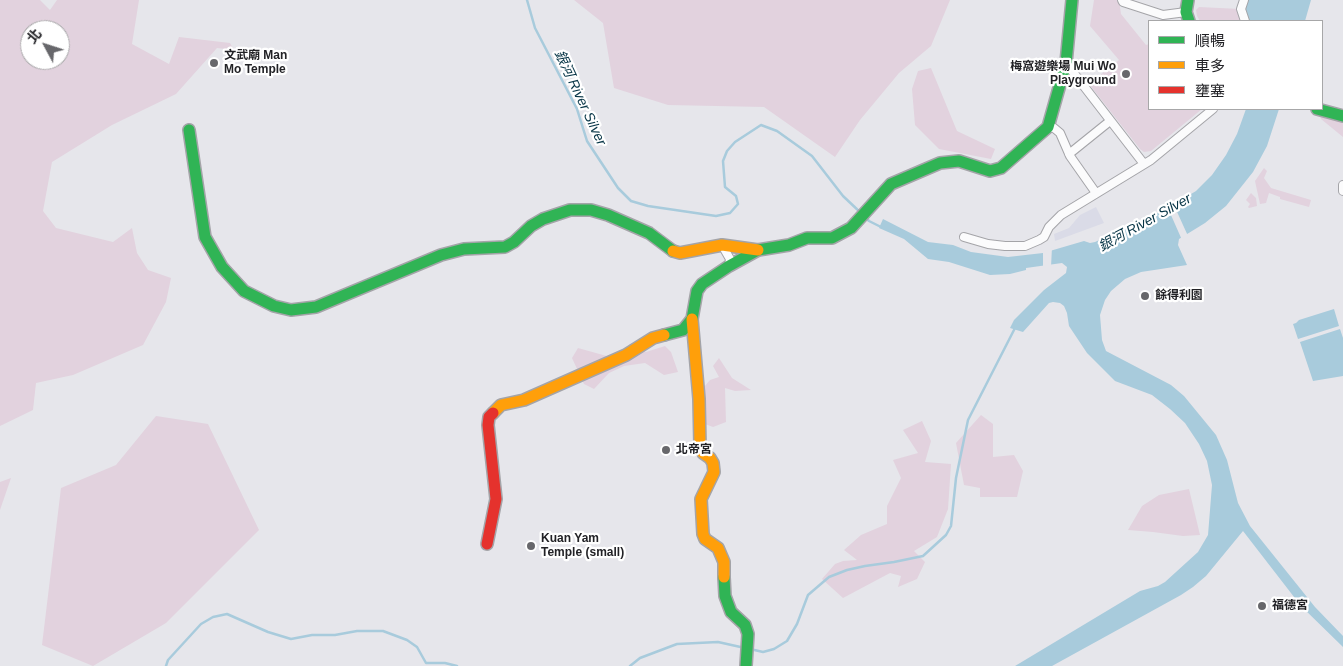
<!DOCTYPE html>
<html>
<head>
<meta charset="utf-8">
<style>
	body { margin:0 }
	#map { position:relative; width:1343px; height:666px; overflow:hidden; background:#e6e6eb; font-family:Arial,"Noto Sans TC",sans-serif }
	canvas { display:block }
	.legend { position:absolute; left:1148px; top:20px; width:175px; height:90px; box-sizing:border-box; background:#fff; border:1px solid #a7a7a8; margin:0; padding:6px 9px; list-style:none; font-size:15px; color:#222226 }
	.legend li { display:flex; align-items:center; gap:10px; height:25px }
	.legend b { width:25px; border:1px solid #a7a7a8 }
	.north { position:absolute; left:20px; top:20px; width:50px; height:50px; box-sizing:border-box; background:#fff; border:1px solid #a7a7a8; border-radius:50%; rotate:310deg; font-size:14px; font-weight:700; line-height:20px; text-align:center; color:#222226 }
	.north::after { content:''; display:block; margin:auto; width:18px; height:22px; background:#67676b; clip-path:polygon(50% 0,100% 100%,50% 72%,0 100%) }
</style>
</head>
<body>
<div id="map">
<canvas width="1343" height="666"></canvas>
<ul class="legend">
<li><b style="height:6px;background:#30b455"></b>順暢</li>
<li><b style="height:6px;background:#ff9f0a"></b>車多</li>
<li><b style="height:6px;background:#e5322d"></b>壅塞</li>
</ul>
<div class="north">北</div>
</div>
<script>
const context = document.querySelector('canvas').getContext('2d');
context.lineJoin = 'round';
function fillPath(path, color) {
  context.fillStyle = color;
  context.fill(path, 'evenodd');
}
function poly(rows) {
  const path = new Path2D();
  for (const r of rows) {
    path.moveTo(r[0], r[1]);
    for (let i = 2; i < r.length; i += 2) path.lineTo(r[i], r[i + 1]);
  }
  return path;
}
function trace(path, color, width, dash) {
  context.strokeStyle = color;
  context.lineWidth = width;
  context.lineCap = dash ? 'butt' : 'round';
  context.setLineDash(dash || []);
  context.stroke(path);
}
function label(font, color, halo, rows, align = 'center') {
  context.font = font + ' Arial,"Noto Sans TC",sans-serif';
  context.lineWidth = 4.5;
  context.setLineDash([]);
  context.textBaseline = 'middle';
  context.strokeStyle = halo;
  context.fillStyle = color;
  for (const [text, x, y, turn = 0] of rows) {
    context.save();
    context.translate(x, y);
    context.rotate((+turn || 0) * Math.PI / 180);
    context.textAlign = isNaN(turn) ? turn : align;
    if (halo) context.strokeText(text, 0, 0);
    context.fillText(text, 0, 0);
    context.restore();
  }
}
const built = poly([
	[1096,207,1104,223,1055,241,1054,234,1069,228,1080,215]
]);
const green = poly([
	[0,0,40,0,50,10,57,0,139,0,132,44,169,64,179,37,230,43,234,50,217,48,176,94,112,125,52,162,43,211,56,228,113,242,132,228,137,253,148,270,171,278,166,302,143,345,73,375,36,383,33,410,0,426],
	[30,30,60,30,60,60,30,60],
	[574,0,950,0,931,46,899,73,860,120,835,157,764,107,668,105,614,88,603,23],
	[1094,0,1119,0,1121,14,1146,45,1149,44,1149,40,1149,109,1202,109,1151,151,1144,152,1140,149,1089,84,1119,60,1090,26],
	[1199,7,1240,9,1243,21,1200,21,1197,16,1196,10],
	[931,68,957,131,995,149,991,159,939,149,915,125,912,89,918,71],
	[1319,113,1343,119,1343,137,1321,119],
	[1264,168,1267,171,1264,178,1271,188,1311,200,1309,207,1280,199,1280,197,1269,193,1266,203,1260,204,1255,181],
	[1251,193,1256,198,1257,206,1249,208,1248,207,1250,204,1246,200],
	[629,344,646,352,665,346,671,352,678,372,664,375,645,363,624,366,609,373,594,389,584,384,572,358,578,348,621,360,634,357],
	[719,358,732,378,751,390,735,391,725,388,726,422,713,427,705,424,704,387,710,380,719,377,713,366],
	[981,415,993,424,993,457,1014,455,1023,471,1017,497,980,497,980,488,964,485,956,443],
	[156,416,208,424,259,530,166,623,93,666,42,645,61,488,116,465],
	[922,421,931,441,925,462,951,464,948,509,937,537,914,551,925,562,917,579,898,587,901,576,890,573,843,598,822,579,835,564,843,561,857,560,844,550,861,535,887,524,887,506,901,478,893,460,918,453,903,430],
	[11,478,0,510,0,482],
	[1189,489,1200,535,1183,536,1153,532,1128,530,1142,506,1159,495]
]);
const water = poly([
	[1247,0,1311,0,1305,21,1249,21,1244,10],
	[1246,109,1279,109,1267,146,1253,172,1226,206,1205,223,1179,239,1178,245,1187,265,1141,272,1125,279,1111,291,1105,300,1100,315,1102,340,1106,351,1171,385,1184,396,1216,435,1227,460,1238,503,1250,526,1315,607,1343,636,1343,647,1301,606,1243,531,1206,576,1193,587,1181,595,1052,666,1015,666,1140,591,1158,586,1165,582,1198,552,1208,535,1212,485,1207,461,1199,444,1185,423,1170,409,1152,395,1115,381,1087,353,1069,326,1067,313,1064,306,1060,303,1053,302,1049,303,1023,332,1010,328,1014,320,1044,290,1066,273,1067,267,1062,263,1026,268,1026,270,1010,274,990,275,949,262,928,259,904,239,879,228,883,219,928,242,953,245,971,252,1008,257,1043,253,1084,241,1090,243,1095,242,1166,209,1196,191,1212,175,1226,155,1237,134],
	[1334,309,1339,326,1298,339,1293,324,1296,323,1299,320],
	[1340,329,1343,338,1343,376,1313,381,1300,342]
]);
const pier = poly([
	[1173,203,1188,236,1182,240,1167,206],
	[1052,247,1051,267,1043,269,1043,250]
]);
const stream = poly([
	[527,0,535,28,577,109,587,141,618,188,631,201,648,206,716,216,730,213,738,204,736,196,725,187,723,161,727,151,735,142,761,125,777,131,812,156,843,196,861,213],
	[865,217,869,221,881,227],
	[750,649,763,652,774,649,787,641,797,624,808,595,829,577,847,570,865,566,894,562,923,556,946,535,951,526,956,478,968,420,1015,328],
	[166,666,168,660,201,624,213,617,227,614,268,632,291,639,312,635,335,635,357,631,383,631,407,640,417,647,426,663,445,663,457,666],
	[630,666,640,658,677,644,718,642,745,648]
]);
const street = poly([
	[1122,0,1123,2,1163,15,1186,12],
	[1244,0,1241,9,1245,21],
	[1066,63,1144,164],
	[1048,127,1054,128,1060,133,1070,156,1096,193],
	[1069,154,1110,121],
	[1343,185,1343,191],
	[964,237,988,244,1005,246,1025,246,1039,240,1044,237,1049,227,1061,215,1151,160,1213,109],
	[722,245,730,259,729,266]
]);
const fast = poly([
	[1188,0,1186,12,1189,21],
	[1317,109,1343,116],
	[189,130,205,237,222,267,244,291,274,306,291,310,316,307,441,255,464,249,505,247,514,242,531,226,543,219,570,210,591,210,608,215,649,233,673,251],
	[664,335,683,330,692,319,697,291,702,284,729,266,758,250,789,245,807,238,832,238,851,228,891,184,940,163,959,161,990,171,1001,168,1048,127,1066,63,1072,0],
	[724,577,725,596,731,612,745,625,748,634,746,666]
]);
const slow = poly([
	[673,251,680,253,722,245,758,250],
	[692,319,699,399,700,446,703,453,710,458,713,463,714,472,701,499,703,534,705,539,718,548,724,562,724,577],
	[493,413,501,405,524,400,626,355,653,338,664,335]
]);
const jam = poly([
	[487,544,496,499,488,425,489,417,493,413]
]);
const markers = [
	[214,63,5,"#67676b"],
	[1126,74,5,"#67676b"],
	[1145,296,5,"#67676b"],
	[666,450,5,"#67676b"],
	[531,546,5,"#67676b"],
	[1262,606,5,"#67676b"]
];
const poiNames = [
	["文武廟 Man",224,56],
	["Mo Temple",224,70],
	["梅窩遊樂場 Mui Wo",1116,67,"right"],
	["Playground",1116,81,"right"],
	["餘得利園",1155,296],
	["北帝宮",676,450],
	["Kuan Yam",541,539],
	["Temple (small)",541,553],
	["福德宮",1272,606]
];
const waterNames = [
	["銀河 River Silver",580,98,65],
	["銀河 River Silver",1145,223,-29]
];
fillPath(built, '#dadbe7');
fillPath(green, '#e2d2de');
fillPath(water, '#a8cbdc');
fillPath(pier, '#e6e6eb');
trace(stream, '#a8cbdc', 2.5);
trace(street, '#a4a4a8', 10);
trace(fast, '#a4a4a8', 14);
trace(slow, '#a4a4a8', 14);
trace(jam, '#a4a4a8', 14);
trace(street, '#fbfbfc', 8);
trace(fast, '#30b455', 11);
trace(slow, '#ff9f0a', 11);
trace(jam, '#e5322d', 11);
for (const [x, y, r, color] of markers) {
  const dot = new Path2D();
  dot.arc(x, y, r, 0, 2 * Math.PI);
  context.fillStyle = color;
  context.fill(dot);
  trace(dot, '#fff', 2);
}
label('bold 12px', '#222226', '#fff', poiNames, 'left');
label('italic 14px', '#073546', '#fff', waterNames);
</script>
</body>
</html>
